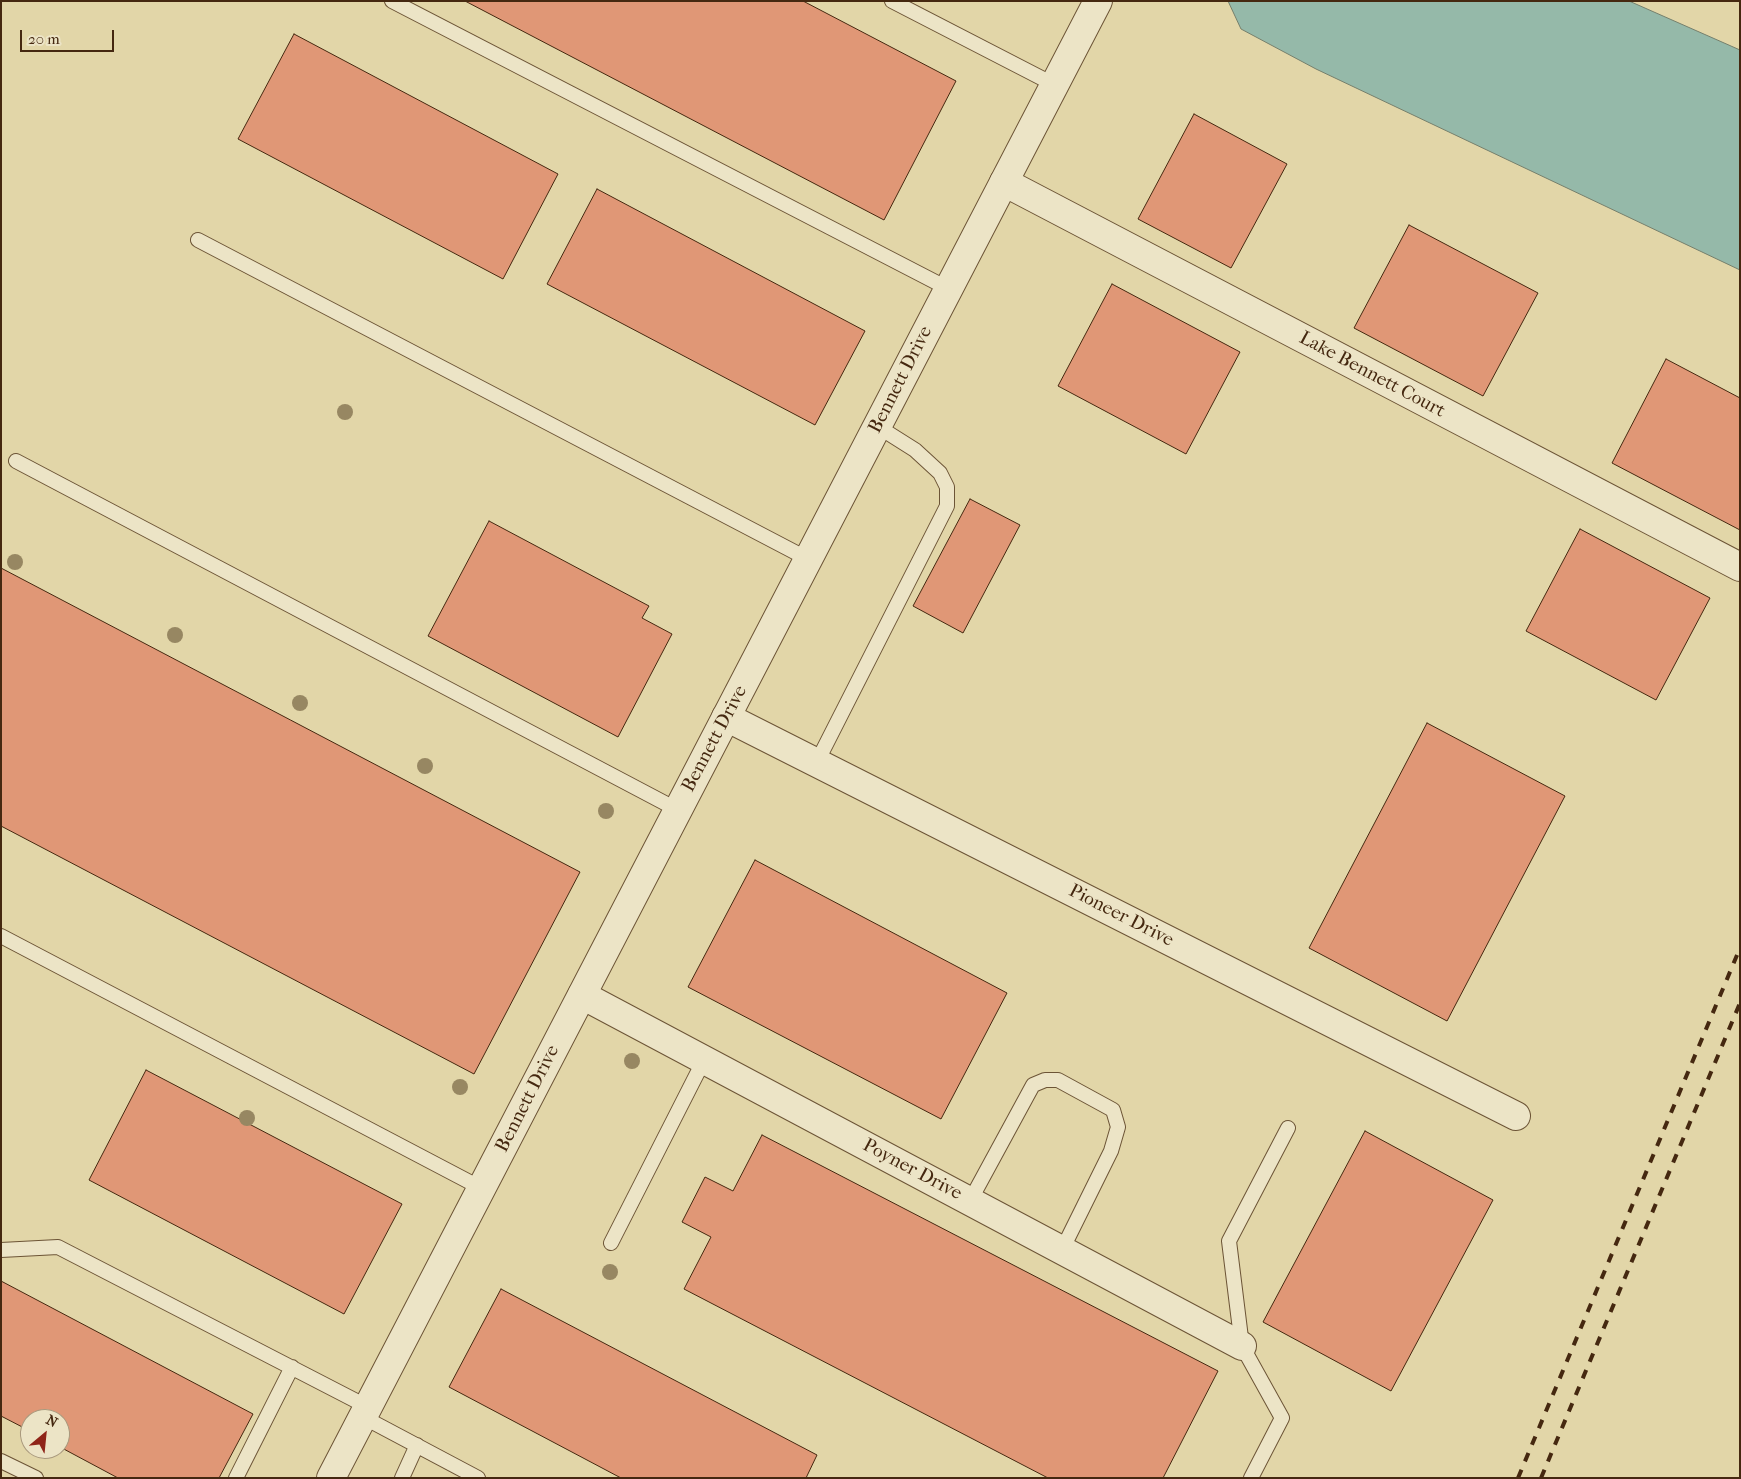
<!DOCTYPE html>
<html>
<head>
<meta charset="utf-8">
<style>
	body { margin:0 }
	#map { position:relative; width:1741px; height:1479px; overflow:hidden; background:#e2d6a8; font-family:"IM FELL French Canon",serif }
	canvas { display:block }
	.frame { position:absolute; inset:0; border:2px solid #452810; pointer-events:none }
	.north { position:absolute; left:20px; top:1409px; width:50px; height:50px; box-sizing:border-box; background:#ece4c6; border:1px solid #a9997d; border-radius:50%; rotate:28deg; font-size:14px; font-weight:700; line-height:20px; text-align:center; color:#452810 }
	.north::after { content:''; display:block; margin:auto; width:18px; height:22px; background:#8f2418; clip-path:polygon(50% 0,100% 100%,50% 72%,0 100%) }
	.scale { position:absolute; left:20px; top:30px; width:94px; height:22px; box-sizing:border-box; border:2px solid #452810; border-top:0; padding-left:6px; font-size:15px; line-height:18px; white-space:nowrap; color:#452810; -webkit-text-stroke:4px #ece4c6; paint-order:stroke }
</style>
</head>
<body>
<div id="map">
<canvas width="1741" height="1479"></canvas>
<div class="frame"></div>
<div class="north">N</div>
<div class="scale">20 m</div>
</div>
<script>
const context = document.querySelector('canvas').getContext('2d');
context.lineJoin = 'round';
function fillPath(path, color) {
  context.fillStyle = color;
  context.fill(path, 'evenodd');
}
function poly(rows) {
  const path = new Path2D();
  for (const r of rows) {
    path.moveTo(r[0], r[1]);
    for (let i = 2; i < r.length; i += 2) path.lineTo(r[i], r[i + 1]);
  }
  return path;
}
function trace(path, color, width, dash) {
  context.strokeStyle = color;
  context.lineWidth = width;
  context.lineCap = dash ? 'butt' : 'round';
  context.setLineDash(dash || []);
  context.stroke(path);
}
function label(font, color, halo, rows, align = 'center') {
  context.font = font + ' "IM FELL French Canon",serif';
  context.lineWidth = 4;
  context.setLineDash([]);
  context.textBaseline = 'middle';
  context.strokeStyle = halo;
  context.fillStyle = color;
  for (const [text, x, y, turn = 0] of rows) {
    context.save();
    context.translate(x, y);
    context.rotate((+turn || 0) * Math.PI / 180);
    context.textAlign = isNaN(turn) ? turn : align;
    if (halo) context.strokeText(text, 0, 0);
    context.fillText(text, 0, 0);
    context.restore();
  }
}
const water = poly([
	[1228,1,1629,1,1740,50,1740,270,1316,69,1241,29,1228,1]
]);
const building = poly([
	[465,1,803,1,956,81,884,220,465,1],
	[294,34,558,174,503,279,238,139,294,34],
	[1194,114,1287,164,1231,268,1138,219,1194,114],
	[597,189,865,331,815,425,547,284,597,189],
	[1409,225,1538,293,1483,396,1354,328,1409,225],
	[1112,284,1240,352,1186,454,1058,386,1112,284],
	[1666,359,1740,398,1740,530,1612,463,1666,359],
	[970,499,1020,525,963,633,913,606,970,499],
	[489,521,649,606,642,618,672,634,618,737,428,636,489,521],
	[1580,529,1710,598,1656,700,1526,631,1580,529],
	[1,568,580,872,474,1074,1,826,1,568],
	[1427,723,1565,796,1447,1021,1309,948,1427,723],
	[755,860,1007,993,941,1119,688,987,755,860],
	[146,1070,402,1204,344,1314,89,1180,146,1070],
	[1365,1131,1493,1200,1391,1391,1263,1322,1365,1131],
	[762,1135,1218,1371,1163,1478,1048,1478,684,1289,711,1237,682,1222,705,1177,733,1191,762,1135],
	[1,1281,253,1414,219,1478,118,1478,60,1447,60,1419,30,1419,30,1431,1,1416,1,1281],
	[501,1289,817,1455,806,1478,621,1478,449,1387,501,1289]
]);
const service = poly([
	[392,1,949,289],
	[892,1,1055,85],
	[198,240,808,559],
	[16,461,678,810],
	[817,762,947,506,947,487,940,473,915,450,877,426],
	[1,936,481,1188],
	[970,1201,1033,1085,1045,1080,1058,1080,1113,1110,1118,1127,1111,1151,1062,1250],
	[611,1243,704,1060],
	[1,1250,58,1247,368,1407],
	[363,1417,478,1478],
	[1,1461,36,1478],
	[236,1478,292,1367],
	[402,1478,417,1445],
	[1251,1478,1282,1418,1242,1346,1229,1241,1288,1128]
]);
const minor = poly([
	[1004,182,1740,567],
	[726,717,1516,1116],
	[582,995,1242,1346]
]);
const tertiary = poly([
	[331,1478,1098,1]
]);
const rail = poly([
	[1518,1478,1740,948],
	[1541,1478,1740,1003]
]);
const trees = [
	[345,412],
	[15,562],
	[175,635],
	[300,703],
	[425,766],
	[606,811],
	[632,1061],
	[460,1087],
	[247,1118],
	[610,1272]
];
const streetNames = [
	["Lake Bennett Court",1372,375,28],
	["Bennett Drive",901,380,-63],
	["Bennett Drive",715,739,-62],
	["Pioneer Drive",1121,916,27],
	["Bennett Drive",528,1099,-63],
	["Poyner Drive",912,1170,28]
];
fillPath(water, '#95b9a9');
trace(water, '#757f6c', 1);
fillPath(building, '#e09776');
trace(building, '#452810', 1);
trace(service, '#6c5436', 16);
trace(minor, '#6c5436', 30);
trace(tertiary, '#6c5436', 30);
trace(service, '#ece4c6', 14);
trace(minor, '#ece4c6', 28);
trace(tertiary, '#ece4c6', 28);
trace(rail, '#452810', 4, [9, 9]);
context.fillStyle = '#978762';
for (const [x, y] of trees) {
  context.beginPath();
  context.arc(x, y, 8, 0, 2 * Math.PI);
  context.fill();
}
label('19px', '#452810', '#ece4c6', streetNames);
</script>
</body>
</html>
